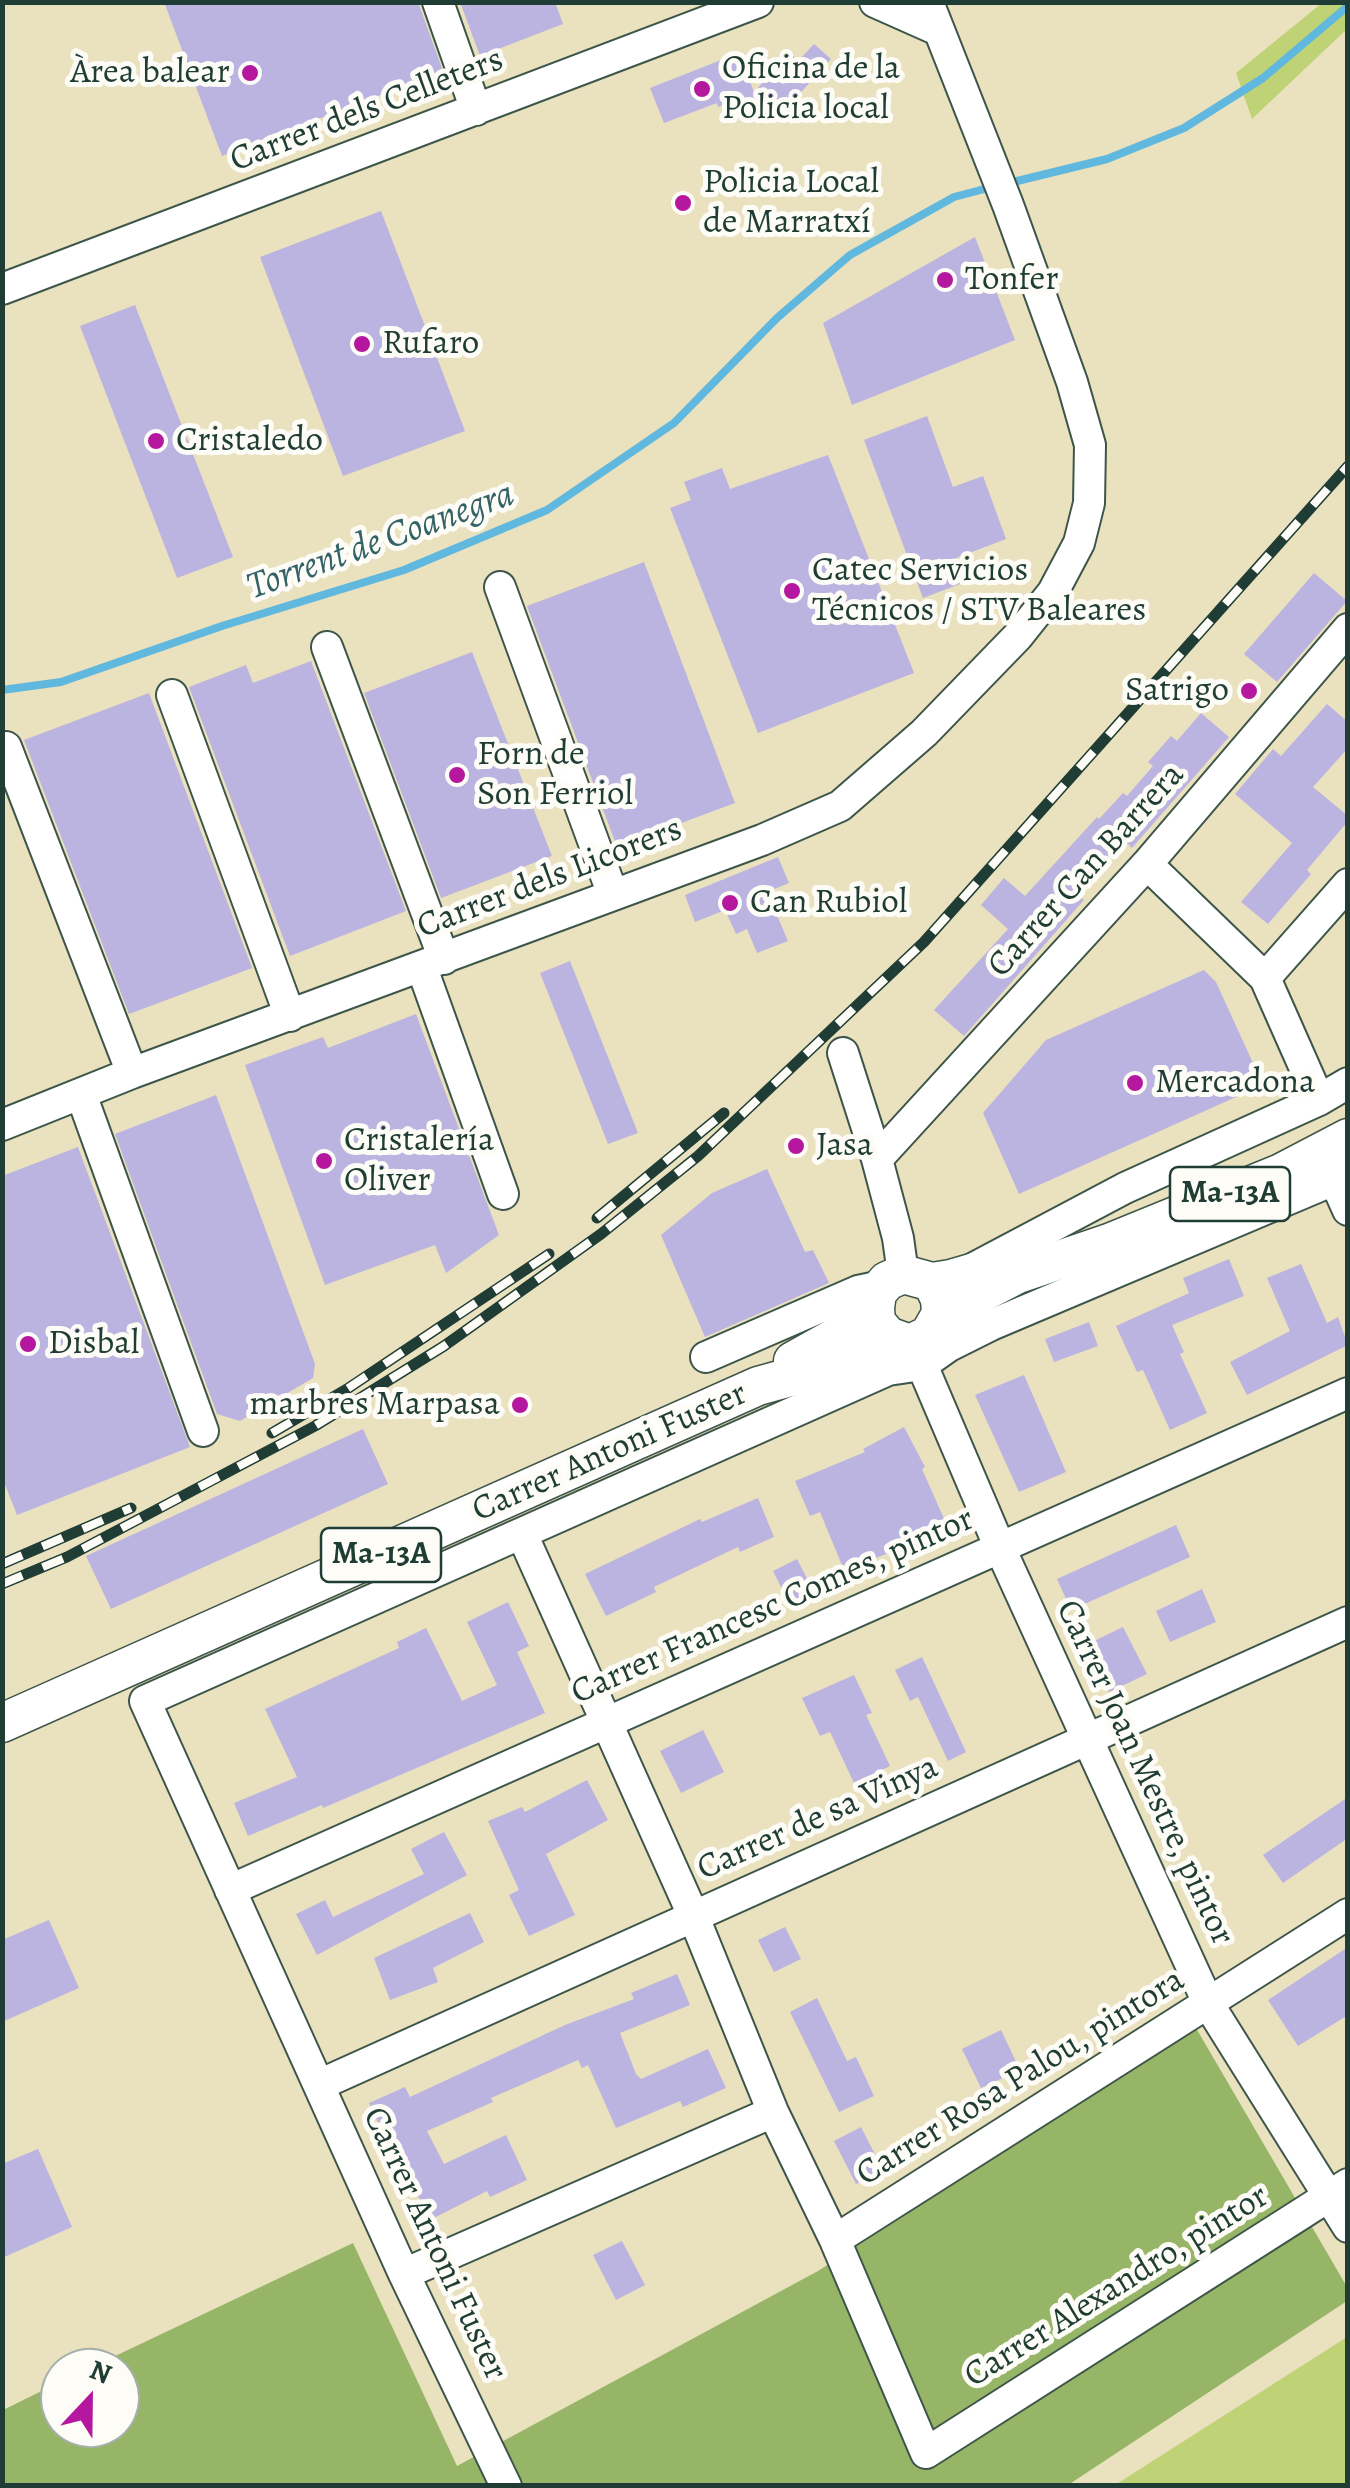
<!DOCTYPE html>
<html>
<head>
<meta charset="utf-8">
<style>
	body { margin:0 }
	#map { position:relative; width:1350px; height:2488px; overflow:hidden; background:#eae1bf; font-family:Alegreya,serif }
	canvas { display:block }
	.frame { position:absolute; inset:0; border:5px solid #1f3d34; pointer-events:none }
	.north { position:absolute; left:40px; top:2348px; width:100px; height:100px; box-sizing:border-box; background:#fdfcf7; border:2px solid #a4b0a9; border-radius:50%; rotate:22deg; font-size:28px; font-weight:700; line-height:40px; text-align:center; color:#1f3d34 }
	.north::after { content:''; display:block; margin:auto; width:35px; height:45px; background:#b5179e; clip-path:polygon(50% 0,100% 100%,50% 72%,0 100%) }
</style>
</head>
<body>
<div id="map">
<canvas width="1350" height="2488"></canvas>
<div class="frame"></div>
<div class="north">N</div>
</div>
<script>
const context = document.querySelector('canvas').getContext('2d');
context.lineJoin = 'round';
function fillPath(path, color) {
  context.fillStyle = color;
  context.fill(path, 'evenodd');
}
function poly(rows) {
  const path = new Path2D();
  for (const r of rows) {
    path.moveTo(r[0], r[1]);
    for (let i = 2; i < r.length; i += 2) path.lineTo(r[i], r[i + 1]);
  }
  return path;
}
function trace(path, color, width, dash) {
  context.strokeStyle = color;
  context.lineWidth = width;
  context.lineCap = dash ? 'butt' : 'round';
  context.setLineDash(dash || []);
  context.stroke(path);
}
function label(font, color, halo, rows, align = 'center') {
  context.font = font + ' Alegreya,serif';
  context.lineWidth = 10;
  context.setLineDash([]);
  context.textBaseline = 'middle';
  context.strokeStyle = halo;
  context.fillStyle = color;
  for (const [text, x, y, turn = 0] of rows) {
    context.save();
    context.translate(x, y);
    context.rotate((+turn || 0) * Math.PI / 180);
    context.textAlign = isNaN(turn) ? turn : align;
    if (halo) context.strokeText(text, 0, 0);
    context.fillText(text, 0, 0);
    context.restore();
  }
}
const green = poly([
	[1322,3,1347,3,1347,29,1252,119,1236,73],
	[1347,2337,1347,2485,1115,2485]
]);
const forest = poly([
	[1196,2028,1347,2287,1347,2301,1068,2485,3,2486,3,2410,60,2382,60,2428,120,2428,120,2368,90,2368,353,2243,457,2466,818,2271]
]);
const stream = poly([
	[1005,184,1107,159,1184,128,1263,78,1348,6],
	[2,690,61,682,222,626,404,570,547,510,674,423,777,318,850,255,954,197,992,187]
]);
const building = poly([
	[164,2,418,2,443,71,222,156],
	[460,2,555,2,563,24,480,56],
	[814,44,831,59,776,120,755,100,739,106,737,100,718,107,717,103,664,123,650,88,739,53,754,92,790,53,798,61],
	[381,211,465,431,343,476,260,257],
	[975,237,1015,340,852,405,823,323],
	[135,305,233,557,177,578,80,326],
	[927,416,953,487,983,476,1006,539,951,560,960,584,923,598,864,440],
	[828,455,914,673,758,733,670,508,691,500,684,482,722,468,730,489],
	[644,562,735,803,617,847,527,606],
	[1314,573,1347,601,1277,682,1244,654],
	[472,652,552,856,441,898,364,693],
	[311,661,406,911,290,956,189,687,246,665,253,683],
	[149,693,252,968,129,1014,24,740],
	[1327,704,1348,722,1348,748,1313,787,1348,816,1348,821,1307,870,1311,874,1268,924,1241,902,1292,843,1235,794,1273,749,1281,756],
	[1201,713,1229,737,1132,848,1125,841,1102,867,1078,895,1084,900,964,1036,934,1010,1008,929,981,905,1004,878,1025,896,1097,817,1099,819,1123,793,1127,796,1153,766,1148,762,1171,736,1177,741],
	[778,857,789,883,767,892,788,941,757,953,747,929,736,934,725,910,695,922,685,895],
	[570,961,638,1133,608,1144,540,973],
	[1204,970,1216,982,1263,1085,1019,1194,983,1113,1046,1040],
	[416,1014,499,1235,446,1273,435,1245,325,1285,245,1065,323,1037,328,1048],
	[216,1095,315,1364,313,1378,240,1421,217,1414,115,1134],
	[78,1147,190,1447,17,1515,2,1477,2,1176],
	[767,1169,805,1252,813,1250,829,1283,705,1337,661,1235,712,1193],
	[1229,1259,1244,1296,1172,1325,1184,1352,1180,1354,1207,1413,1170,1430,1143,1370,1137,1372,1116,1326,1189,1293,1183,1278],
	[1301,1264,1327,1323,1338,1317,1348,1345,1247,1395,1230,1362,1290,1331,1267,1278],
	[1089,1322,1098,1346,1054,1362,1045,1339],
	[1024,1375,1066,1472,1019,1492,975,1395],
	[904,1427,925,1467,922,1469,949,1530,844,1570,820,1512,810,1516,795,1481,865,1452,863,1449],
	[363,1429,388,1484,111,1609,86,1556],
	[758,1498,774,1537,740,1552,738,1547,654,1587,656,1592,606,1616,585,1574,700,1519,702,1522],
	[1176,1525,1190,1557,1071,1610,1057,1579],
	[797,1559,816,1596,791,1608,773,1571],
	[1202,1589,1216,1622,1170,1642,1156,1611],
	[508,1602,529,1646,517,1652,545,1713,323,1808,322,1805,248,1836,234,1803,297,1777,265,1709,399,1648,397,1642,426,1628,462,1701,497,1685,467,1622],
	[1123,1627,1147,1674,1109,1692,1086,1645],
	[922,1657,966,1752,948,1761,918,1697,910,1701,895,1670],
	[854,1675,872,1713,866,1715,890,1766,854,1783,830,1732,820,1736,802,1698],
	[703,1730,724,1772,681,1793,660,1751],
	[587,1780,608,1820,546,1854,575,1915,529,1936,509,1895,519,1890,488,1821,522,1807,525,1812],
	[1348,1797,1348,1838,1283,1883,1263,1855],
	[444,1832,467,1875,317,1955,296,1914,325,1900,333,1917,424,1874,411,1849],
	[470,1913,484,1942,433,1968,438,1982,390,2000,374,1958],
	[49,1920,79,1988,2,2022,2,1940],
	[785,1927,801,1959,774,1972,758,1940],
	[1348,1947,1348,2015,1298,2046,1268,2000],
	[677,1974,690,2005,620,2033,636,2074,641,2079,708,2049,726,2088,683,2107,680,2101,616,2128,588,2065,582,2068,578,2060,491,2098,493,2102,427,2131,444,2164,506,2135,527,2180,490,2197,487,2191,430,2220,396,2152,392,2154,369,2103,405,2087,410,2097,565,2025,634,1999,631,1993],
	[817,1998,847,2061,856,2057,874,2096,839,2112,790,2012],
	[1001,2030,1020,2070,981,2088,962,2049],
	[861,2127,883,2170,856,2184,834,2141],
	[38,2149,72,2227,2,2258,2,2164],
	[622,2241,645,2285,616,2300,593,2255]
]);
const minor = poly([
	[438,2,476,110],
	[875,2,938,30],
	[2,289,758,2],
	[500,587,613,895],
	[327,647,444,959],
	[172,695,290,1016],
	[6,747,132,1073],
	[1147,864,1265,978,1319,1100],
	[422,968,503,1194],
	[1265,978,1348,884],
	[843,1053,877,1159,898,1238,903,1274],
	[81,1094,203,1431],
	[2,1125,132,1073,762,840,840,806,924,733,1018,636,1053,592,1079,543,1089,503,1090,445,1072,382,1008,205,928,2],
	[877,1159,1147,864,1348,629],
	[1335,1181,1348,1210],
	[974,1268,1125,1188,1319,1100,1348,1083],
	[706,1357,858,1291,882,1286],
	[922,1365,1000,1548,1209,2005,1348,2227],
	[522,1534,693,1915,773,2112,835,2240,926,2453,1348,2184],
	[230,1890,1348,1393],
	[319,2085,1348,1622],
	[835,2240,1348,1914],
	[404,2274,773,2112],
	[506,2486,404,2274,145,1701,888,1370,922,1365,949,1346,991,1325,1348,1174]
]);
const major = poly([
	[932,1282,940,1299,941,1314,929,1335,910,1344,888,1336,876,1322,875,1308,877,1293,887,1281,903,1274,932,1282,951,1279,999,1265],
	[941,1314,1018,1274,1109,1243,1281,1173,1348,1138],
	[793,1361,836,1337,876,1300],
	[2,1723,758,1386,866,1356,898,1341]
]);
const rail = poly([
	[597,1218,724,1113],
	[272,1433,347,1389,549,1254],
	[2,1564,131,1508],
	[2,1584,67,1557,315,1426,444,1346,601,1234,698,1156,924,942,1348,466]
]);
const markers = [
	[250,73,10,"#b5179e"],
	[702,89,10,"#b5179e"],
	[683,203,10,"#b5179e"],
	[945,280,10,"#b5179e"],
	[362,344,10,"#b5179e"],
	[156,441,10,"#b5179e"],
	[792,591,10,"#b5179e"],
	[1249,691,10,"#b5179e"],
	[457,775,10,"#b5179e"],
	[730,903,10,"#b5179e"],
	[1135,1083,10,"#b5179e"],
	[796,1146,10,"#b5179e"],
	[324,1161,10,"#b5179e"],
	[28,1344,10,"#b5179e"],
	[520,1405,10,"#b5179e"]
];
const shields = [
	[1230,1194,120],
	[381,1555,120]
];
const shieldNames = [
	["Ma-13A",1230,1194],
	["Ma-13A",381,1555]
];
const poiNames = [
	["Oficina de la",722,69],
	["Policia local",722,109],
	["Àrea balear",230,73,"right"],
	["Policia Local",703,183],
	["de Marratxí",703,223],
	["Tonfer",965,280],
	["Rufaro",382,344],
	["Cristaledo",176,441],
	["Catec Servicios",812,571],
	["Técnicos / STV Baleares",812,611],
	["Satrigo",1229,691,"right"],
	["Forn de",477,755],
	["Son Ferriol",477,795],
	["Can Rubiol",750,903],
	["Mercadona",1155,1083],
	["Cristalería",344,1141],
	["Oliver",344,1181],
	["Jasa",816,1146],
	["Disbal",48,1344],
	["marbres Marpasa",500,1405,"right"]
];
const streetNames = [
	["Carrer dels Celleters",367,111,-21],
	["Carrer Can Barrera",1087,871,-48],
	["Carrer dels Licorers",550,879,-21],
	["Carrer Antoni Fuster",610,1453,-24],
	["Carrer Francesc Comes, pintor",773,1607,-24],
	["Carrer Joan Mestre, pintor",1144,1773,65],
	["Carrer de sa Vinya",818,1819,-24],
	["Carrer Rosa Palou, pintora",1021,2078,-32],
	["Carrer Antoni Fuster",434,2244,65],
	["Carrer Alexandro, pintor",1117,2287,-32]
];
const waterNames = [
	["Torrent de Coanegra",381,542,-20]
];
fillPath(green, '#bfd376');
fillPath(forest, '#97b567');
trace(stream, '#61b8de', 8);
fillPath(building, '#bbb4e1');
trace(minor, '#3d5649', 34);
trace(major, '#3d5649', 41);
trace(minor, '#fff', 30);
trace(major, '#fff', 38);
trace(rail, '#1f3d34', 11);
trace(rail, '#fdfcf7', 8, [22]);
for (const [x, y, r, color] of markers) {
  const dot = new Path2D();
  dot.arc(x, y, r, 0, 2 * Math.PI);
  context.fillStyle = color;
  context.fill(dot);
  trace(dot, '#fdfcf7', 4);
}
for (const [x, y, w] of shields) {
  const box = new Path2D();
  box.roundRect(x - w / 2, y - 27, w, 54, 8);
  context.fillStyle = '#fdfcf7';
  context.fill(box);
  trace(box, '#1f3d34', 2.5);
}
label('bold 32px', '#1f3d34', null, shieldNames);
label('35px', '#1f3d34', '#fdfcf7', poiNames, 'left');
label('35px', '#1f3d34', '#fdfcf7', streetNames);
label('italic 38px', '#336267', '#fdfcf7', waterNames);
</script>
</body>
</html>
